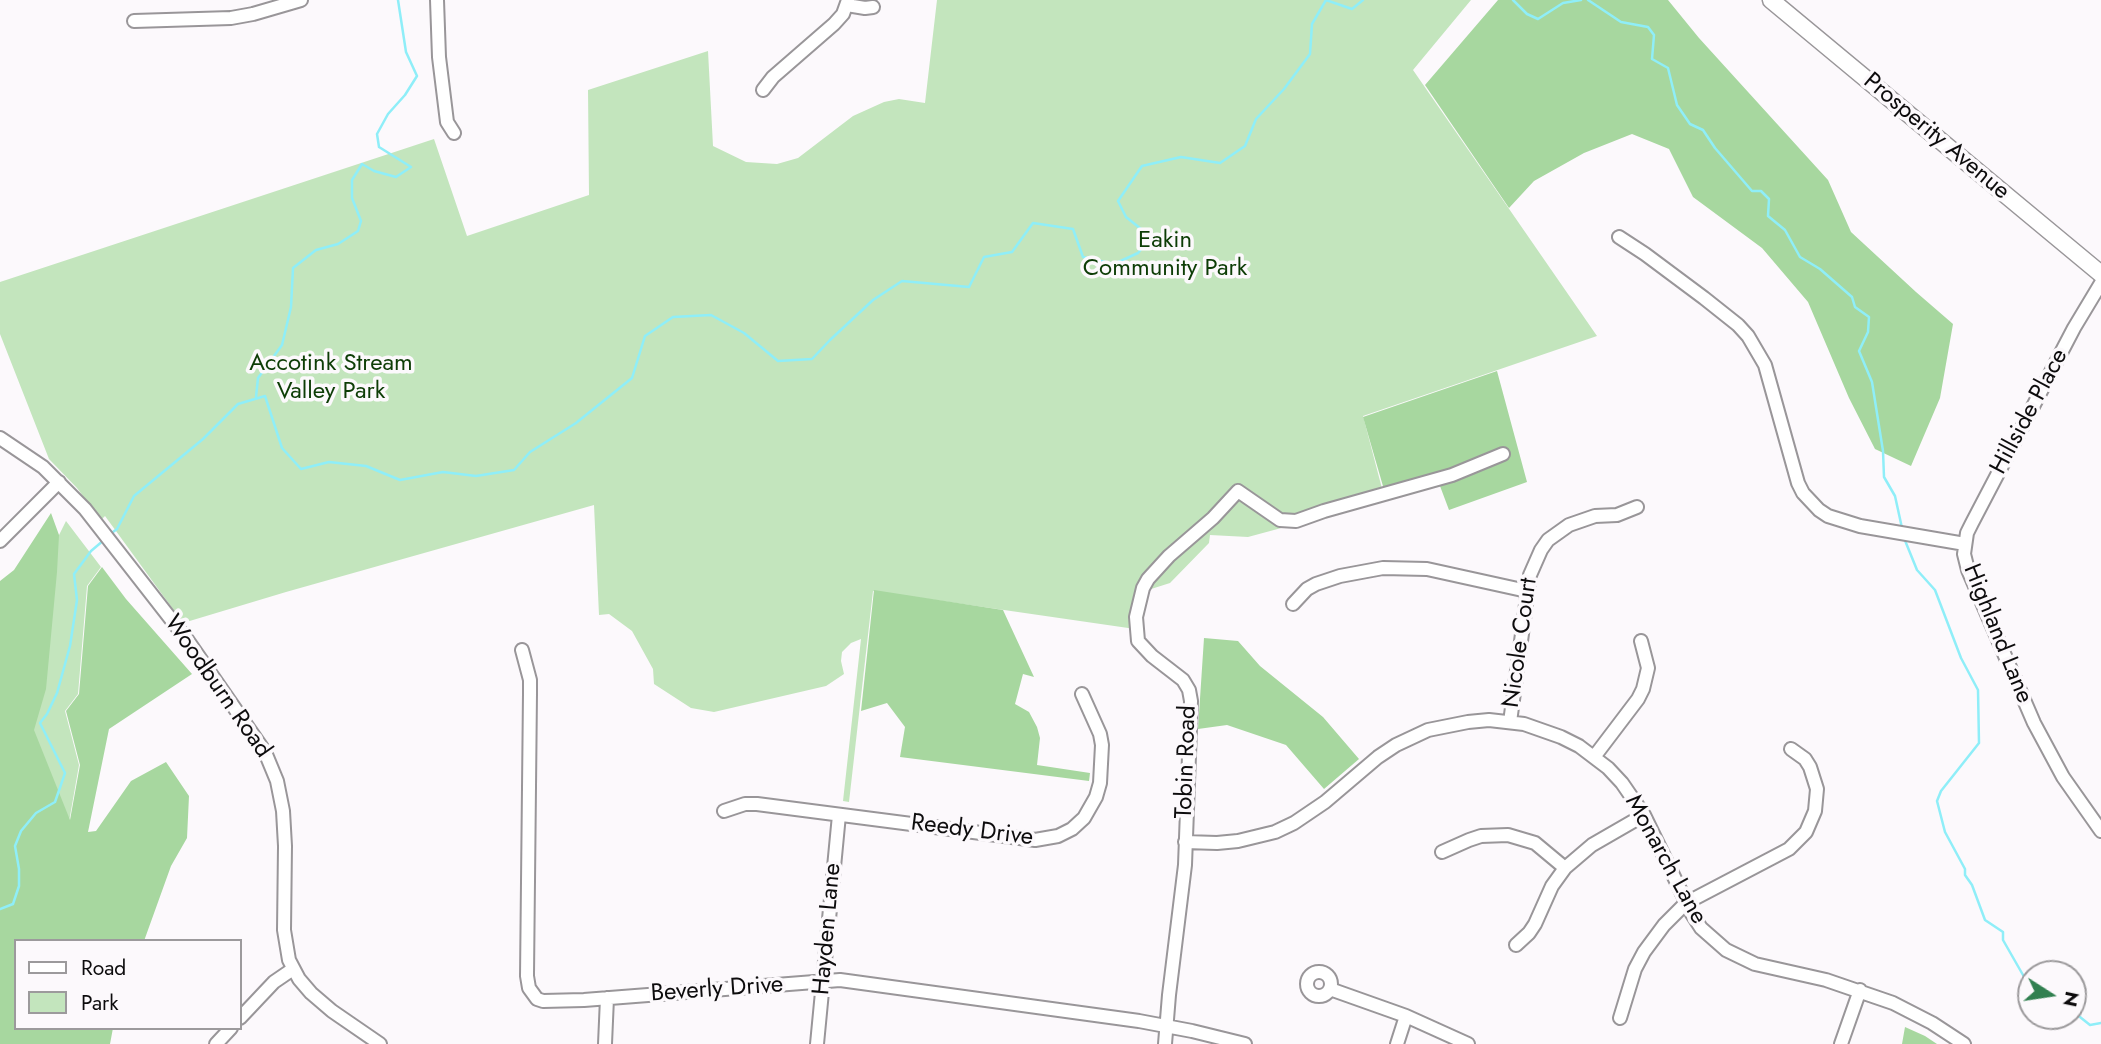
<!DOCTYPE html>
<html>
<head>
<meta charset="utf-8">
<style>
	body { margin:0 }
	#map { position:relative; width:2101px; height:1044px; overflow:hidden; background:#fcf9fc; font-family:Jost,sans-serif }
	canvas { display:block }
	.legend { position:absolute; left:14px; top:939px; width:228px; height:91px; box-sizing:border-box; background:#fcf9fc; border:2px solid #9c9a9c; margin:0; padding:9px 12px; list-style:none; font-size:21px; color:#0d0c0d }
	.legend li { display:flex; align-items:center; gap:14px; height:35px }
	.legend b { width:35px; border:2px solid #9c9a9c }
	.north { position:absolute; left:2017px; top:960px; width:70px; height:70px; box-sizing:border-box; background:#fcf9fc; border:2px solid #9c9a9c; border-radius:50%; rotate:102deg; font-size:19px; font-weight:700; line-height:28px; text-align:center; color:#0d0c0d }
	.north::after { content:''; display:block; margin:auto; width:24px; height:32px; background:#318050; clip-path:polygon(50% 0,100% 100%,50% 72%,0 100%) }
</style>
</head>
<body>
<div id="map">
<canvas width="2101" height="1044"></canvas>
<ul class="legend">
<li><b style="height:9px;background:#fff"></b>Road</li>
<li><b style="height:19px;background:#c3e5bd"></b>Park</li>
</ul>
<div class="north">N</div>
</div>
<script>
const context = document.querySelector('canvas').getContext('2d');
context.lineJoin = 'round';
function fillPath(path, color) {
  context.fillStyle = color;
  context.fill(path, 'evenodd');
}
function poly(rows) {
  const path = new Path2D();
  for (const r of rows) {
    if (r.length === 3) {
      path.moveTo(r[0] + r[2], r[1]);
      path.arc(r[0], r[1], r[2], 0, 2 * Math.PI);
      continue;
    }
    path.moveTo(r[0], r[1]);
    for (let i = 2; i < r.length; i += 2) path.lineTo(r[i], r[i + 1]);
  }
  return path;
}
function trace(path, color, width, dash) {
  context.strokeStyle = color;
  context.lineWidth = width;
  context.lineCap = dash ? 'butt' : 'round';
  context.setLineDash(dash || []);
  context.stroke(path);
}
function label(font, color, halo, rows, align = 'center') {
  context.font = font + ' Jost,sans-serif';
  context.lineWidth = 7;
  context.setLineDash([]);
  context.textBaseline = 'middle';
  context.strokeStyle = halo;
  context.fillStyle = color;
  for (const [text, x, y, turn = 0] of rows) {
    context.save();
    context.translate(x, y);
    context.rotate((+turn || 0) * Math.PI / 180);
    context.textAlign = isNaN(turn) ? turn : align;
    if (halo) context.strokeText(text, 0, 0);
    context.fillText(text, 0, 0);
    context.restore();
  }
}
const green = poly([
	[937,0,1471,0,1413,70,1597,336,1363,416,1385,500,1248,537,1210,535,1209,543,1170,583,1148,590,1142,630,873,591,849,802,843,801,861,639,851,643,842,652,841,661,844,674,826,686,714,712,691,708,654,684,653,669,632,631,609,614,599,615,594,505,286,592,183,623,105,516,101,520,77,488,49,459,0,334,0,282,434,139,467,236,589,195,588,90,708,51,713,146,746,162,777,164,798,158,853,116,884,102,899,99,925,103],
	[66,521,101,567,87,586,78,694,65,711,79,765,69,822,1,652]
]);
const forest = poly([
	[1498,0,1668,0,1699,38,1828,180,1851,232,1916,292,1953,324,1940,398,1911,466,1875,449,1849,398,1808,302,1762,248,1693,197,1669,149,1632,134,1584,153,1534,181,1509,208,1425,85],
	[1497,371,1527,482,1449,510,1440,486,1387,500,1363,417],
	[51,513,59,535,57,572,46,689,34,730,70,820,80,765,66,711,79,694,88,586,102,567,126,599,192,674,109,729,88,832,96,831,131,781,166,762,189,796,187,838,171,866,144,941,16,941,16,1028,113,1028,110,1044,0,1044,0,581,14,570],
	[874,590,1003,610,1034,677,1023,674,1015,704,1029,712,1037,727,1040,738,1037,765,1090,773,1089,781,900,757,905,727,887,703,861,711],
	[1204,638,1238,641,1260,666,1323,717,1359,759,1324,789,1286,745,1227,725,1198,729],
	[1905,1027,1925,1036,1937,1044,1902,1044]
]);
const stream = poly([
	[1326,0,1352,9,1363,0],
	[1513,0,1527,14,1538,19,1563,3,1581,0],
	[1588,0,1621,22,1648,27,1654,35,1652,59,1668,68,1677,105,1690,124,1703,130,1715,148,1752,191,1761,191,1769,199,1768,216,1785,230,1800,257,1820,269,1852,297,1855,307,1869,317,1868,332,1859,351,1872,382,1883,451,1884,477,1895,496,1902,528],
	[256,397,258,378,282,345,291,307,293,268,316,250,338,244,358,231,361,221,352,198,352,180,362,164,374,171,396,177,411,167,379,147,377,134,388,114,405,95,417,76,406,52,398,0],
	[109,535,117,529,134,496,203,439,238,404,265,396,282,448,301,469,329,462,366,466,400,480,443,472,476,476,514,470,530,452,576,423,632,378,645,336,673,317,711,315,744,333,778,361,812,359,830,340,873,300,902,281,969,287,984,257,1012,252,1033,223,1073,229,1083,257,1114,264,1138,253,1151,237,1126,217,1118,201,1142,166,1181,157,1220,163,1245,146,1256,119,1284,89,1310,54,1312,24,1326,0],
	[1904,538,1917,570,1935,590,1961,658,1978,690,1979,743,1941,791,1937,801,1945,832,1965,869,1965,875,1972,885,1985,920,2003,932,2003,940,2027,982,2027,994,2031,999],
	[0,909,13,904,19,886,19,869,15,846,21,831,36,813,55,802,65,773,40,723,47,714,57,693,70,646,77,600,74,574,91,551,104,540],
	[2073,1013,2075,1013,2090,1025,2101,1023],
	[2059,1016,2064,1018,2067,1016]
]);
const minor = poly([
	[437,0,439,57,447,122,454,133],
	[847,5,865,8,873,7],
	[134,21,231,18,253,14,301,0],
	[763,90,773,77,834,24,843,14,848,0],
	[1619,237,1645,254,1704,298,1738,325,1748,336,1765,365,1798,483,1803,493,1819,510,1828,516,1860,526,1965,544],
	[2101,283,2074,328,1972,523,1967,533,1964,554,1968,570,2034,723,2063,777,2101,831],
	[0,438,43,467,85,509,188,641,265,752,277,781,283,811,285,846,284,930,289,960,299,979,311,993,332,1011,380,1044],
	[0,541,59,482],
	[1293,604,1307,589,1316,584,1340,576,1383,568,1427,569,1527,591],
	[522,650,530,680,530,693,527,976,529,988,537,999,543,1001,584,1000,840,980,1139,1021,1192,1031,1245,1044],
	[1510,722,1530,575,1541,550,1548,540,1569,525,1595,516,1617,515,1637,507],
	[1594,757,1638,699,1643,689,1648,668,1641,641],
	[724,811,745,804,757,804,1035,840,1058,836,1072,829,1084,818,1096,797,1100,783,1102,745,1100,734,1082,694],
	[1185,842,1217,843,1238,841,1275,832,1294,823,1325,802,1378,757,1396,745,1428,730,1468,722,1489,720,1524,724,1561,737,1579,746,1608,768,1622,783,1644,815,1692,914,1701,928,1726,950,1755,964,1826,980,1893,1003,1932,1023,1964,1044],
	[1442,852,1469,840,1481,836,1508,835,1535,843,1565,868],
	[1516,945,1529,933,1535,924,1552,886,1565,868,1592,845,1644,815],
	[1319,984,12],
	[1330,989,1406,1016,1468,1044],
	[240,1018,274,982,293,969],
	[1620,1018,1635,969,1644,952,1664,925,1686,903,1789,849,1806,832,1815,811,1817,789,1810,767,1805,759,1791,749],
	[216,1044,231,1028],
	[605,1044,607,998],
	[817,1044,839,815],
	[1165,1044,1169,995,1185,865,1191,701,1189,690,1183,680,1152,656,1138,641,1136,617,1143,588,1148,579,1169,556,1213,518,1238,491,1280,520,1296,521,1324,511,1452,475,1503,454],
	[1397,1044,1406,1016],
	[1841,1044,1860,990]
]);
const major = poly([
	[1771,0,2101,274]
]);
const streetNames = [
	["Prosperity Avenue",1936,137,40],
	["Hillside Place",2030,412,-62],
	["Highland Lane",1997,634,68],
	["Nicole Court",1521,643,-82],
	["Woodburn Road",217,687,55],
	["Tobin Road",1187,762,-88],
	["Reedy Drive",972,831,7],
	["Monarch Lane",1665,860,61],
	["Hayden Lane",828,929,-85],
	["Beverly Drive",717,990,-4]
];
const parkNames = [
	["Eakin",1165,241],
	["Community Park",1165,269],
	["Accotink Stream",331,364],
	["Valley Park",331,392]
];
fillPath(green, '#c3e5bd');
fillPath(forest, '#a7d79f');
trace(stream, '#8feef8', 2.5);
trace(minor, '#999699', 16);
trace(major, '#999699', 19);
trace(minor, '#fff', 12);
trace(major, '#fff', 16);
label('24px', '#0d0c0d', '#fcf9fc', streetNames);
label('24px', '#0d3d06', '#fcf9fc', parkNames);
</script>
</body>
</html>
